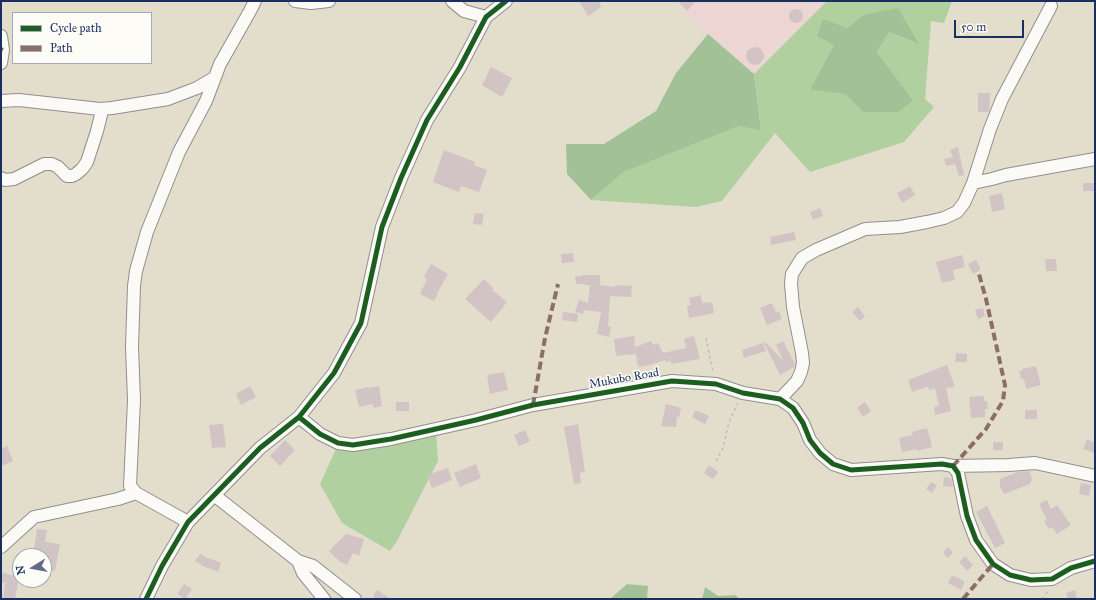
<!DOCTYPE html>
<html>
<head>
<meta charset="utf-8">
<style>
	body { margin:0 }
	#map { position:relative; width:1096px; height:600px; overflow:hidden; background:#e3ddcc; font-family:"IM FELL Great Primer",serif }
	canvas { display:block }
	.frame { position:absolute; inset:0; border:2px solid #1b2f5e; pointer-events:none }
	.legend { position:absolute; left:12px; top:12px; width:140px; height:52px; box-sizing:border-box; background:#fdfcf7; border:1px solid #a3aaba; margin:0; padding:5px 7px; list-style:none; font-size:12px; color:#1b2f5e }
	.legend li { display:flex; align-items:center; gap:8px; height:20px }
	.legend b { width:20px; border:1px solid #a3aaba }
	.north { position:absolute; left:12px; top:548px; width:40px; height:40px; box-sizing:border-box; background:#fdfcf7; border:1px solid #a3aaba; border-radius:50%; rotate:259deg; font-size:11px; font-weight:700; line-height:16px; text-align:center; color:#1b2f5e }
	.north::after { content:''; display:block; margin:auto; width:14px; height:18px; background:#616c84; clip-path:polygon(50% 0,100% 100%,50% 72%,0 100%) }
	.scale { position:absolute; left:954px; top:20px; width:70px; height:18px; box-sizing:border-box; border:2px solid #1b2f5e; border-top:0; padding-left:5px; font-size:12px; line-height:14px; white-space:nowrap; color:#1b2f5e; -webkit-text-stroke:3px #fdfcf7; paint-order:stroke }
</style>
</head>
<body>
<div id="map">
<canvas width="1096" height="600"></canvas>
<div class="frame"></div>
<ul class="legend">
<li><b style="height:5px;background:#1b5e20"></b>Cycle path</li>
<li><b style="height:5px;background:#8d6e63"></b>Path</li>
</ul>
<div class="north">N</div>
<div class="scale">50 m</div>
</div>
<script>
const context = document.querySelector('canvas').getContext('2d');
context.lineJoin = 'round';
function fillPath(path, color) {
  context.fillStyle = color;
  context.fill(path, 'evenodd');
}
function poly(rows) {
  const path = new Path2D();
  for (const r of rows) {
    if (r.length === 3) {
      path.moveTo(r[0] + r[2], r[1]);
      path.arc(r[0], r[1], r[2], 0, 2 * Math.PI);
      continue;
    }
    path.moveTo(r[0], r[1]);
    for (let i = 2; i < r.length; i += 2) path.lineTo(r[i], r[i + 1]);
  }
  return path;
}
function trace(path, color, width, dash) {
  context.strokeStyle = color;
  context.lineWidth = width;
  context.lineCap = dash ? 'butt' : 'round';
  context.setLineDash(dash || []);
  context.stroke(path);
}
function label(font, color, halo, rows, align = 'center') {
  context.font = font + ' "IM FELL Great Primer",serif';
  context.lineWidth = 3;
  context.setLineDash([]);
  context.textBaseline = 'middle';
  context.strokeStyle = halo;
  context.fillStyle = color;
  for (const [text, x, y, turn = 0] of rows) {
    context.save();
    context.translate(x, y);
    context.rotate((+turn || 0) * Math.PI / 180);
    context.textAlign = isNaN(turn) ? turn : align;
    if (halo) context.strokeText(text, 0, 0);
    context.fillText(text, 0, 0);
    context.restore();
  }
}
const built = poly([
	[677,1,827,1,754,74,688,16]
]);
const green = poly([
	[827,1,952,1,944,23,931,21,925,99,934,107,904,142,810,172,775,133,722,201,696,207,591,200,622,172,739,126,761,129,754,74],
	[863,15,918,44,889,32,877,52,913,100,863,112,845,94,811,90,834,45,847,28],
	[436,432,438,461,397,541,390,551,342,523,320,484,336,449,354,448]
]);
const forest = poly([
	[898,8,919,44,889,32,877,52,913,100,898,112,863,112,845,94,810,90,834,45,817,36,823,19,847,28,863,15],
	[708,34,754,74,761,130,739,126,623,172,591,200,567,174,566,144,604,144,656,111,676,73],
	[627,584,648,586,647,599,610,599],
	[705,587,718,596,735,595,740,599,702,599]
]);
const building = poly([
	[579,1,599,1,601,7,588,16],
	[678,1,696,1,687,11],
	[796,16,7],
	[755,56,9],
	[491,67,512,78,502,97,482,85],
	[978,93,990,93,989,112,978,112],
	[958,147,964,175,959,176,955,164,946,166,944,159,953,157,950,150],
	[444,150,475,162,474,165,487,170,479,192,461,186,459,192,433,182],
	[1083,183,1094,183,1094,191,1083,191],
	[910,186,915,195,902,203,897,193],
	[1002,193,1005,209,992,212,989,196],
	[820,208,823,216,813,220,810,212],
	[475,213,484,214,482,225,473,224],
	[794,232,796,240,771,245,770,237],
	[573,253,574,262,562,263,561,254],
	[962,255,965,267,953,270,955,280,942,283,936,262],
	[1045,259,1056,259,1057,271,1046,271],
	[976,260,980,267,980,270,973,274,968,264],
	[431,264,448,274,437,293,438,293,434,301,420,294,427,279,424,277],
	[582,275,600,275,600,285,615,287,615,285,632,286,631,297,610,296,608,326,611,327,609,337,597,334,601,312,584,310,583,314,575,312,579,300,588,303,590,285,584,285,585,284,576,284,575,276,582,276],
	[484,279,494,289,492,290,507,302,491,322,465,299],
	[701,295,702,303,712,302,714,313,689,318,687,306,691,305,689,298],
	[772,303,776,312,779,311,782,319,767,325,760,308],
	[858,307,865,316,860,321,852,312],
	[983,308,985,316,978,319,975,310],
	[563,312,578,314,577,322,562,320],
	[634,336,635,347,651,341,653,345,658,343,663,353,686,348,684,339,694,336,700,359,671,364,671,361,666,362,665,360,650,365,638,367,636,354,616,356,614,339],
	[783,341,795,364,794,367,780,375,764,343,765,342,783,360,776,345],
	[763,343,766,351,744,358,742,350],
	[956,353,967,354,967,362,955,362],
	[947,365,955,387,946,388,951,411,935,415,934,407,939,406,935,388,929,390,928,387,926,387,912,392,908,380],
	[1036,366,1041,385,1026,389,1024,379,1021,379,1019,371,1022,371,1022,369],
	[504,372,508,390,490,394,487,375],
	[250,386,256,397,241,405,236,394],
	[379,386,382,406,373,408,373,404,359,407,355,390,368,387,368,388],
	[984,396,984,401,987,401,988,409,985,409,985,417,971,418,969,397],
	[396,402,409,402,409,411,396,411],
	[865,402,871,411,863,417,857,408],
	[666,404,681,408,679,417,677,417,676,427,661,426],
	[695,410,709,416,705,424,692,417],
	[1025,410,1037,410,1037,419,1025,419],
	[223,424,226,447,212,448,209,425],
	[578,424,585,472,580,473,581,483,574,484,564,427],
	[927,428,932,447,917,451,917,449,902,452,899,438,913,435,912,432],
	[525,430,530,441,519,446,514,435],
	[1087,439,1095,443,1095,453,1083,449],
	[285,440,295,450,280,466,270,456],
	[993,442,1003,442,1003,450,993,450],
	[7,446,13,461,1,466,1,449],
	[476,464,481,478,460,487,454,473],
	[709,465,718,472,713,479,704,473],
	[448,468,452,480,432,488,427,475],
	[1030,471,1032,479,1030,484,1004,494,1000,487,1000,479,1018,472],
	[944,477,951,478,953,487,943,486],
	[931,482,937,485,932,493,926,489],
	[1081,483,1091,485,1089,496,1079,494],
	[1047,500,1051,509,1057,505,1071,525,1057,534,1052,527,1049,529,1044,521,1047,520,1039,504],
	[987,506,1005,543,995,548,976,512],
	[37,529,47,530,45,542,60,544,55,571,44,569,44,556,33,556],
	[346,534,364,539,359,556,353,553,347,565,340,562,329,551],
	[948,547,953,553,947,558,943,552],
	[200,554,209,559,209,558,221,563,218,572,203,566,195,561],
	[965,556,973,565,967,571,959,562],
	[1,572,19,577,15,599,3,599,5,583,1,582],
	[952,575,964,581,964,584,961,590,948,583],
	[184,584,192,589,185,599,177,594],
	[377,590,391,599,377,599,373,596],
	[1075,590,1077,599,1068,599,1066,593]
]);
const path = poly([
	[706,338,713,372],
	[716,461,723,448,729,422,738,403],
	[1042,599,1049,590]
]);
const minor = poly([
	[295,1,311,3,329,1],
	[452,1,464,11,486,17],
	[1,36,3,50,1,63],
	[1,101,19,100,100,109,112,108,168,99,197,88,214,78],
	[1,178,5,180,14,179,44,164,52,164,58,167,67,176,72,176,76,174,82,169,87,162,97,131,101,115,100,109],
	[973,183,992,179,1006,175,1095,159],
	[780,399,797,381,801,372,803,363,802,353,793,307,791,283,792,274,802,258,816,250,865,229,900,227,927,222,944,218,957,212,964,203,973,183,990,129,1002,99,1051,6],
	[299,417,320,434,338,443,353,445,391,439,476,420,533,405,672,381,716,384,743,393,780,399,793,408,803,423,810,440,820,453,833,464,851,470,942,464,953,466,958,473,967,516,976,540,993,564,1010,575,1031,580,1052,579,1071,568,1095,561],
	[953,466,1009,465,1035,463,1095,476],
	[214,495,298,561,313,566,355,599],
	[188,522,136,493,130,486,134,400,132,347,134,286,136,271,147,232,179,152,206,101,220,64,250,11,255,1],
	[1,547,34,517,118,499,136,493],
	[298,561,303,573,324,599],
	[146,599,162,566,188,522,260,448,299,417,334,373,361,323,382,227,401,178,427,120,460,67,486,17,506,1]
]);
const quiet = poly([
	[1,49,3,50],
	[533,405,545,338,558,284],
	[953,466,986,429,1003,401,1005,385,986,299,979,274],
	[963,599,993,564]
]);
const cycleway = poly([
	[299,417,320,434,338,443,353,445,391,439,476,420,533,405,672,381,716,384,743,393,780,399,793,408,803,423,810,440,820,453,833,464,851,470,942,464,953,466,958,473,967,516,976,540,993,564,1010,575,1031,580,1052,579,1071,568,1095,561],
	[146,599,162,566,188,522,260,448,299,417,334,373,361,323,382,227,401,178,427,120,460,67,486,17,506,1]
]);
const streetNames = [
	["Mukubo Road",624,379,-10]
];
fillPath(built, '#edd5d4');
fillPath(green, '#b0d0a0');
fillPath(forest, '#a2c197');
fillPath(building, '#d2c4c4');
trace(minor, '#8f8f8e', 14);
trace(path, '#bebec0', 1.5, [3, 3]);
trace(minor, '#fbfaf7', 12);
trace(quiet, '#8d6e63', 4, [8, 4]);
trace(cycleway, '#1b5e20', 5);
label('12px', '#1b2f5e', '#fdfcf7', streetNames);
</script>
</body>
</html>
